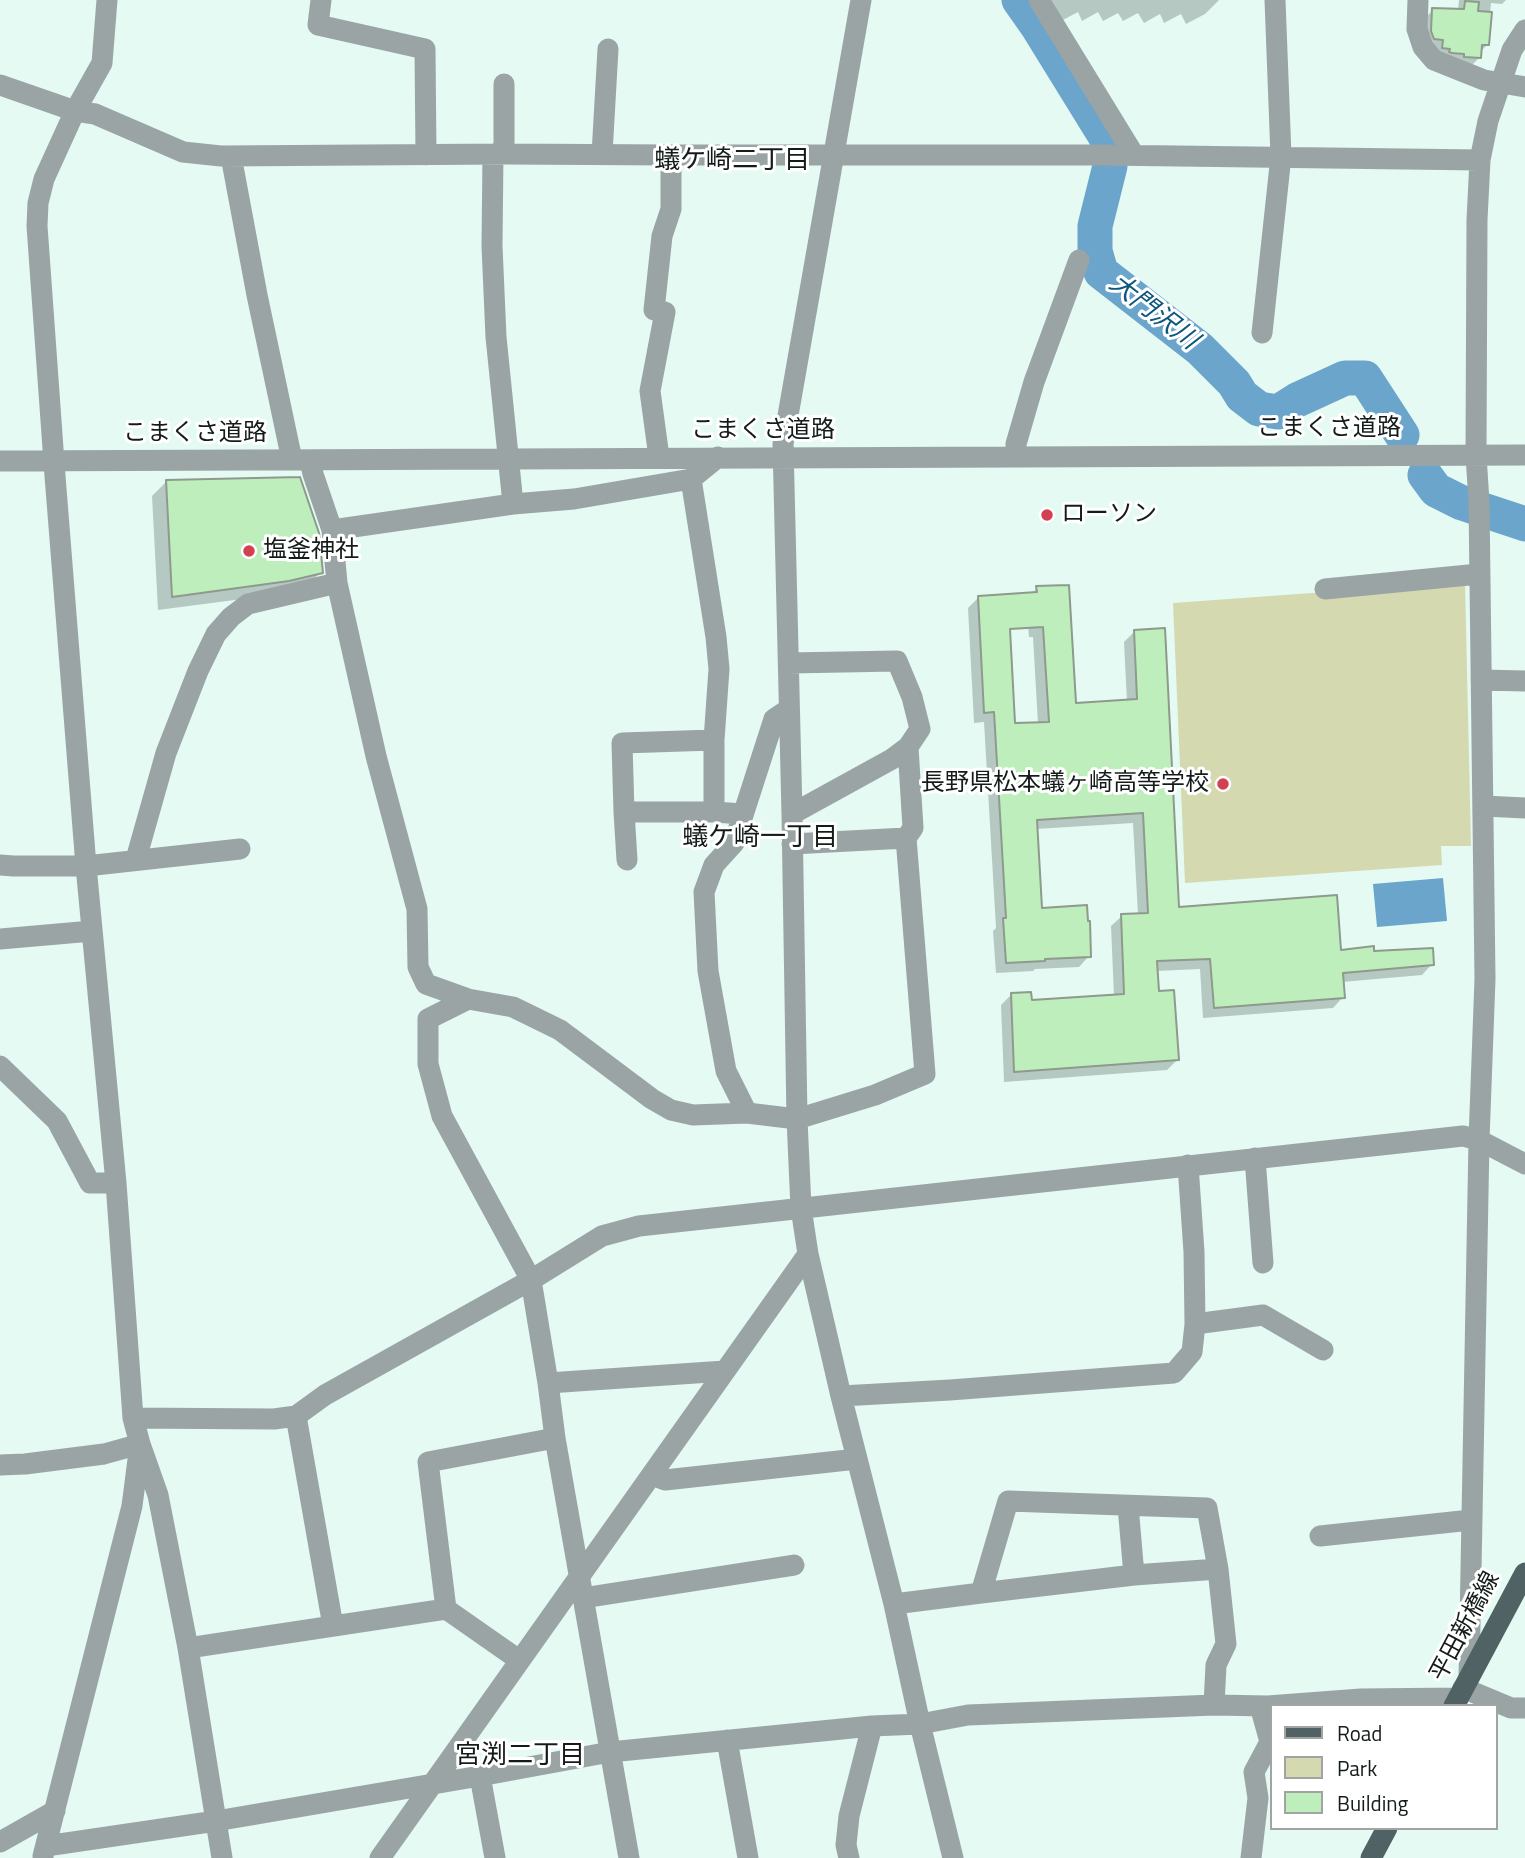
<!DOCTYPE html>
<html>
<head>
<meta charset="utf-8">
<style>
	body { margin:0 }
	#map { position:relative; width:1525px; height:1858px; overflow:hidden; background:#e4faf3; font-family:"Titillium Web",sans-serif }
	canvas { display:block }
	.legend { position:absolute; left:1270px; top:1704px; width:228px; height:126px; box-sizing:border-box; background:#fff; border:2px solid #a1a4a3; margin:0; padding:9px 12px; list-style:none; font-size:21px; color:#141c1a }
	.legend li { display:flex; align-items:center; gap:14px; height:35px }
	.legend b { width:35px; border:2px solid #a1a4a3 }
</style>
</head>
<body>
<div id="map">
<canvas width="1525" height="1858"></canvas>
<ul class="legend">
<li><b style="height:9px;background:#506264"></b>Road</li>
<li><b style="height:19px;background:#d5d9b0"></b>Park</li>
<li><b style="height:19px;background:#bfeebd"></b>Building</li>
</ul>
</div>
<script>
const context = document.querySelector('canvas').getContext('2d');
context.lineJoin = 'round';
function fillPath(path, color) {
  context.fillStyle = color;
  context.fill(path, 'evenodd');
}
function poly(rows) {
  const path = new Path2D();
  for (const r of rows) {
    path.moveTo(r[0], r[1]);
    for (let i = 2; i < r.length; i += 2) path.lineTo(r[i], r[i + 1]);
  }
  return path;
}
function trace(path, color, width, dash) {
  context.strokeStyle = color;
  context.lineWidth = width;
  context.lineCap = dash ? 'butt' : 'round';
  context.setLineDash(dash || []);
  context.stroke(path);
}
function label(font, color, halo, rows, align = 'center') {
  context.font = font + ' "Titillium Web","Noto Sans JP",sans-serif';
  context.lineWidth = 6;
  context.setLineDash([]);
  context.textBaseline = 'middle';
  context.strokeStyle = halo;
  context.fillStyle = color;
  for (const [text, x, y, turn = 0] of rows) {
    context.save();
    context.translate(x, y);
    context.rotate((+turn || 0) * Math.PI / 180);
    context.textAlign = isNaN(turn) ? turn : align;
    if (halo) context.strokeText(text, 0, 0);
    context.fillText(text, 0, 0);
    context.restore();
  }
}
const green = poly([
	[1465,582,1471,846,1441,846,1442,865,1185,883,1173,603]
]);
const water = poly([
	[1443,878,1447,921,1377,927,1373,884]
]);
const shadow = poly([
	[1050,0,1219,0,1205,14,1186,24,1181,14,1164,23,1160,14,1144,23,1138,13,1123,21,1118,13,1103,21,1098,12,1082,21,1078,12,1061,21],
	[1459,0,1506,0,1502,4,1491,3,1487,45,1480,52,1480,57,1472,65,1443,59,1425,39,1426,17,1433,10,1458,11],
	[167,481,321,572,306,587,273,595,158,610,152,496],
	[1037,588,1074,705,1127,702,1124,642,1134,632,1177,909,1340,952,1373,953,1432,964,1422,975,1342,982,1343,997,1333,1008,1203,1018,1200,969,1156,971,1157,993,1178,1059,1167,1070,1004,1082,1001,1005,1011,995,1030,1002,1114,996,1111,926,1122,916,1138,915,1133,823,1036,829,1040,910,1089,956,1079,967,1035,969,1033,971,996,973,993,931,996,928,984,722,974,723,968,608,979,597,1013,725,1038,724,1033,637,1029,637,1026,599]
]);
const river = poly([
	[1019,0,1038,27,1109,142,1110,166,1095,226,1095,251,1101,272,1200,349,1234,383,1242,396,1259,409,1278,412,1297,400,1345,378,1365,378,1402,435],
	[1425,475,1436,490,1462,503,1525,524]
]);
const building = poly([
	[1465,1,1479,2,1478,11,1492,12,1489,45,1482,45,1481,58,1464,57,1464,54,1452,53,1449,52,1450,49,1442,48,1443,40,1434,39,1431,31,1432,8,1464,9,1465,1],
	[300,477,319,533,323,573,289,581,172,597,166,480,300,477],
	[1069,585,1076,703,1137,699,1134,630,1165,628,1179,907,1337,895,1341,950,1374,946,1374,951,1433,948,1434,965,1343,973,1345,998,1214,1008,1210,959,1157,961,1159,991,1174,990,1179,1060,1014,1072,1011,993,1031,992,1032,1000,1124,994,1121,914,1148,913,1143,813,1037,820,1042,908,1087,905,1088,921,1090,921,1091,957,1045,959,1045,961,1006,963,1003,918,1006,918,994,712,984,713,978,596,1037,592,1036,586,1069,585],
	[1043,627,1049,722,1015,723,1010,629,1043,627]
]);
const minor = poly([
	[107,0,102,63,75,111,44,179,38,203,37,226,55,476,86,866,116,1183,133,1418,140,1444,158,1495,188,1648,222,1858],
	[321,0,318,25,425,49,426,155],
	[861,0,783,444,792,814,797,1119,801,1208,808,1254,841,1396,894,1604,920,1724,953,1858],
	[1039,0,1134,155],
	[1418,0,1417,29,1423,47,1434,60,1484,80,1525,87],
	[504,84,504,154],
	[0,85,75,111,95,114,183,152,221,156,504,154,671,155,1102,155,1480,160],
	[493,154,492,246,496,337,513,504],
	[602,154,608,49],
	[231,156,257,295,292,460],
	[1262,333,1281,156,1275,0],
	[659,457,650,391,665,312,654,310,662,236,671,209,671,155],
	[1016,457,1016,444,1034,382,1079,260],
	[310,460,313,474,332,530,337,583,376,756,417,909,418,967,426,984,468,999,513,1007,560,1030,652,1099,671,1110,693,1115,747,1113,797,1119,875,1095,925,1074,906,838,913,828,908,747],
	[0,461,1525,455],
	[691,479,716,637,719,669,714,740,714,812,743,814],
	[332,530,513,504,574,499,691,479,718,457],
	[1325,589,1479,574],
	[789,663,897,661,912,697,920,729,908,747,892,759,792,814],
	[1481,680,1525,681],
	[1484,806,1525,808],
	[624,812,627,860],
	[714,812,624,812,622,743,714,740],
	[792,844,906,838],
	[136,859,166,753,198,671,216,634,231,617,248,604,337,583],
	[0,865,13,866,86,866,240,849],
	[0,939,92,931],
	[468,999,428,1019,428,1064,442,1116,531,1280,548,1383,555,1438,629,1858],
	[0,1066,57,1121,90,1183,116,1183],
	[747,1113,726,1071,708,971,704,892,714,865,734,843,774,719,789,709],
	[1255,1158,1263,1263],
	[1195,1324,1263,1315,1323,1350],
	[548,1383,725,1371],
	[841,1396,950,1390,1174,1373,1192,1352,1195,1324,1194,1252,1188,1165],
	[296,1416,333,1626],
	[133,1418,274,1419,296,1416,325,1395,531,1280,602,1236,639,1226,1463,1136,1479,1140,1525,1164],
	[0,1465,25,1464,104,1454,140,1444,132,1506,43,1856],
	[652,1475,665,1480,857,1459],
	[1128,1506,1134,1575],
	[1320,1536,1471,1520],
	[981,1593,1134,1575,1218,1569],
	[582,1598,794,1565],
	[894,1604,981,1593,1008,1501,1207,1508,1218,1569,1226,1644,1216,1665,1214,1705],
	[446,1609,428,1462,555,1438],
	[188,1648,446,1609,519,1660],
	[1469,1678,1479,1140,1485,979,1479,502,1476,455,1477,220,1480,160,1488,121,1512,50,1525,30],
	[1463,1688,1511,1708,1525,1708],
	[727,1740,748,1858],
	[480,1776,495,1858],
	[0,1842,55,1811],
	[46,1846,216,1821,480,1776,610,1752,872,1726,920,1724,968,1715,1214,1705,1268,1706,1361,1699,1458,1698],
	[380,1858,808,1254],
	[849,1858,846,1845,849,1816,872,1726],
	[1251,1858,1258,1798,1254,1772,1270,1742,1260,1706]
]);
const major = poly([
	[1454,1706,1525,1573],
	[1371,1858,1387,1828]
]);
const markers = [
	[1047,515,7,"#d24152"],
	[249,551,7,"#d24152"],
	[1223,784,7,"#d24152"]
];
const streetNames = [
	["こまくさ道路",1329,429],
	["こまくさ道路",763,431],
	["こまくさ道路",195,434],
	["平田新橋線",1466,1627,-62]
];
const poiNames = [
	["ローソン",1061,515],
	["塩釜神社",263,551],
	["長野県松本蟻ヶ崎高等学校",1209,784,"right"]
];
const neighbourhoodNames = [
	["蟻ケ崎二丁目",732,162],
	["蟻ケ崎一丁目",760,839],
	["宮渕二丁目",520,1757]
];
const waterNames = [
	["大門沢川",1153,313,38]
];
fillPath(green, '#d5d9b0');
fillPath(water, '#6ba5cb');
fillPath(shadow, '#0003');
trace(river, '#6ba5cb', 35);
fillPath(building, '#bfeebd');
trace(building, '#8d9a8c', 2);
trace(minor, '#9aa4a5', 21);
trace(major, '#506264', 21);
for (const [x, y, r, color] of markers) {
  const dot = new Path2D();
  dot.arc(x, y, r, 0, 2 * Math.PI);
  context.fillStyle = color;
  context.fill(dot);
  trace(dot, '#fff', 2.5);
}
label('24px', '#141c1a', '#fff', streetNames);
label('24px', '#141c1a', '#fff', poiNames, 'left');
label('26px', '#141c1a', '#fff', neighbourhoodNames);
label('italic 26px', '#0e577c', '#fff', waterNames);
</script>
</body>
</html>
